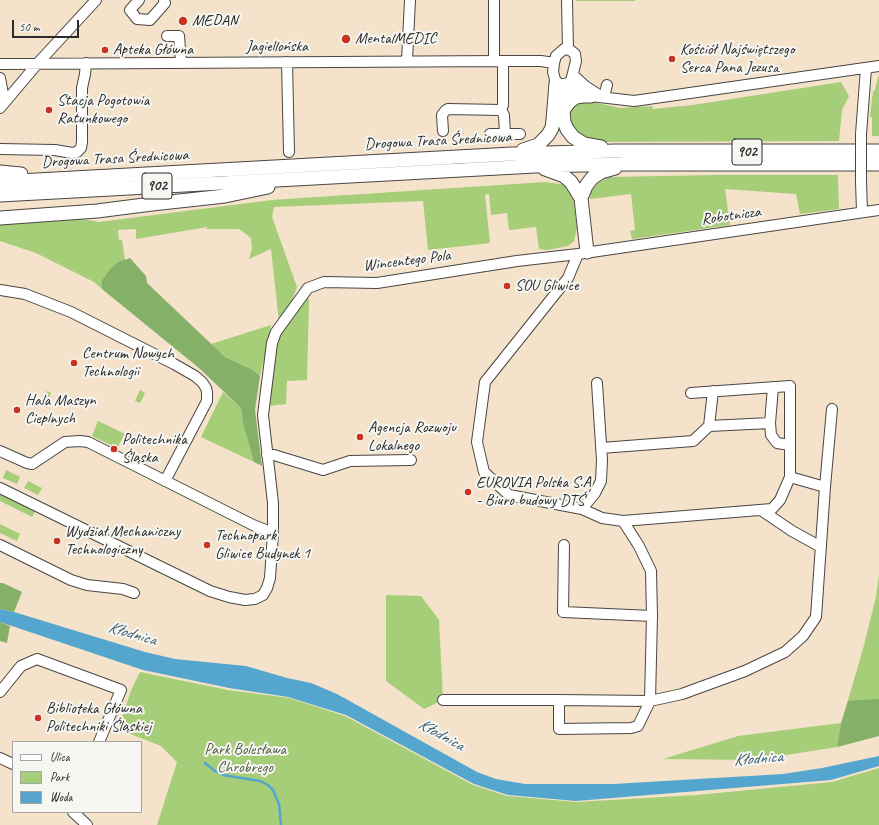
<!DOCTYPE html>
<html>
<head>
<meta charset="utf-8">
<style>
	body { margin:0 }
	#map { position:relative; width:879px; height:825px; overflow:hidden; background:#f4e2cb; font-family:Caveat,sans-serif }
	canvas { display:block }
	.legend { position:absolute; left:12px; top:741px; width:130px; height:72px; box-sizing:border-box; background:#f6f6f2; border:1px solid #a5a5a2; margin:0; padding:5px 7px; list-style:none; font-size:12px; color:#2b2b2b }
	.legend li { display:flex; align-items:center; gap:8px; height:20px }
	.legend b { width:20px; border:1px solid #a5a5a2 }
	.scale { position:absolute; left:12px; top:20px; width:67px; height:18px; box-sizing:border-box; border:2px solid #2b2b2b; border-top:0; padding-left:5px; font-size:12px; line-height:14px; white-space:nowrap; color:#2b2b2b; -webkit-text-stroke:3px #f6f6f2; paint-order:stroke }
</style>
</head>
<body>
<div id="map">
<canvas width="879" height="825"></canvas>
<ul class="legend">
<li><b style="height:5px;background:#fff"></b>Ulica</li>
<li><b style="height:11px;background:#a6cd77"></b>Park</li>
<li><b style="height:11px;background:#54a6cf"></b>Woda</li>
</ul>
<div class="scale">50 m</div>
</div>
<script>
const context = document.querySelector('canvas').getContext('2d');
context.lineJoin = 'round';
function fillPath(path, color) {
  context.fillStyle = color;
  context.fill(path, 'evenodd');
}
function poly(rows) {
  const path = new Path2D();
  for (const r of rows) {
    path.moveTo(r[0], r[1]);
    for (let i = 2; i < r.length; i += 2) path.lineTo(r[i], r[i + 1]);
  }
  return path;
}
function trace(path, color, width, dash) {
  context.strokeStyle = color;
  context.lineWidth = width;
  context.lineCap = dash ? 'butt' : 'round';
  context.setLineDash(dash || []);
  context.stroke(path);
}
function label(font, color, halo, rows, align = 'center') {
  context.font = font + ' Caveat,sans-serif';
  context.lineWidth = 4;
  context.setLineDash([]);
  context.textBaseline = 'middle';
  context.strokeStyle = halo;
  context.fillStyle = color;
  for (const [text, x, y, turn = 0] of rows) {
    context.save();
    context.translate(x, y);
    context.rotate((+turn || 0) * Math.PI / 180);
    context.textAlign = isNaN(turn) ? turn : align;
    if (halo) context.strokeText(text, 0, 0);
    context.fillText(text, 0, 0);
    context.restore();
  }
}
const green = poly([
	[576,0,635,0,635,1,576,1],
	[879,76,879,136,872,136,872,117,870,117,873,91,875,90,878,77],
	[841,82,849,96,842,110,839,141,591,142,582,140,568,122,570,106,583,100,620,108,652,106,653,109,693,105],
	[714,175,838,175,839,209,800,214,796,194,725,189,730,225,632,239,630,231,635,230,631,194,590,199,591,192,598,183,609,177],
	[545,182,568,185,573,195,577,228,574,241,568,246,547,250,539,249,536,227,509,230,507,213,491,215,489,194,485,195,490,243,428,250,423,201,274,207,272,217,297,287,291,303,279,322,271,249,249,259,252,249,251,238,239,229,206,229,207,227,136,239,136,229,118,230,119,240,122,240,125,260,118,262,102,280,102,289,94,282,36,253,0,241,0,223,78,218,99,222,272,200],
	[306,297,309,299,307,380,287,381,286,404,269,406,275,343,286,323],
	[271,325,269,337,260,376,253,370,225,357,211,344],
	[140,390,145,393,140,403,135,401],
	[47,391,51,393,46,405,42,401],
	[223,392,241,408,243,424,254,462,201,437],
	[98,421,125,434,117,448,92,436],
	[6,470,20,477,17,484,3,478],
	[28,481,42,488,38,495,24,488],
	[0,492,36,510,32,517,0,501],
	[0,524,20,534,17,541,0,533],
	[879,574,879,710,844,714,863,649,876,597],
	[386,595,421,596,439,620,443,700,424,709,386,681],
	[140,672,228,690,289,698,345,716,473,785,507,796,576,802,697,795,832,782,879,768,879,825,157,825,177,762,161,746,118,729,132,688],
	[841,723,837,747,755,760,663,759,738,736]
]);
const forest = poly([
	[130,258,146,276,147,283,225,357,253,370,260,376,255,410,262,466,254,462,243,424,241,408,199,368,102,289,102,280,111,268,118,262],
	[0,583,3,583,22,592,14,612,0,609],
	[0,622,10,626,7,643,0,641],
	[879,699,879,736,837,747,841,723,848,701]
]);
const water = poly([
	[0,609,14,612,145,652,175,659,246,666,287,678,311,683,337,694,477,772,496,779,525,784,613,784,783,774,822,768,879,756,879,766,831,780,576,801,508,795,474,784,346,715,288,697,229,688,143,670,0,622]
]);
const stream = poly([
	[205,763,215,771,223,775,260,781,268,785,273,790,279,804,281,825]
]);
const minor = poly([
	[139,0,130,10,137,19,150,20,165,3,164,0],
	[494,0,494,61],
	[567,0,568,49],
	[167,36,179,36,181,62],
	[564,49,570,50,575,54,576,61,571,81,566,85,556,83,553,72,554,63,556,56,564,49],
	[407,61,410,0],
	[287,62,289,152],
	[0,64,503,61,541,61,554,63],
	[573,75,585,86,599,95],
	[0,78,3,94,1,105],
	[569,83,576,90,591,96,634,101,879,66],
	[604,97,607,85],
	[0,108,38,63,96,0],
	[501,110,503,105,503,61],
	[443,131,442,115,445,111,448,109,501,110,504,115,505,134],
	[490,134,520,134],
	[861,134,866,68],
	[0,149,55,150,72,153,77,152,81,148,82,142,82,88,85,74,86,63],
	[861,181,862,212],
	[578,254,568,278,485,382,477,442,484,472,509,495,582,509,602,518,623,521,639,546,651,571,652,616,650,701,682,694,745,671,785,652,803,636,816,617,825,487,832,409],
	[0,290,25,294,71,312,174,364,195,376,202,382,206,388,207,392,207,401,165,481],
	[770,423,771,435,777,443,790,445],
	[709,426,770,423,773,387],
	[601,448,693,441,709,426,713,391],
	[0,451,27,463,32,464,65,442,80,441,88,442,253,525,273,533],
	[267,455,274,455,323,470,350,461,411,460],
	[790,477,825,487],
	[0,488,210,591,229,597,245,600,255,599,263,595,267,588,270,578,273,533,273,503,263,415,272,343,276,332,308,288,324,282,377,283,517,261,578,254,879,210],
	[582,509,595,493,601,481,602,460,597,383],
	[761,510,792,531,821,547],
	[623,521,772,509,780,500,790,477,790,386,691,393],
	[0,545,71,580,87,585,123,589,134,593],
	[564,545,563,612,652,616],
	[0,692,21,666,37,659,121,690,99,742],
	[443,700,559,700,650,701,638,726,631,728,559,729,559,700],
	[0,758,13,764],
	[73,812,87,825]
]);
const major = poly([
	[566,85,563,110,564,122,567,129,573,137,584,144,601,147],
	[563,110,570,101,576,97,583,96,591,96],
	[523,150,538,145,548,135,552,128,553,120,556,83],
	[545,169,564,176,571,182,581,198],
	[0,172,21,174],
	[0,182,512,154,616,151,879,151],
	[0,195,535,166,628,164,879,164],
	[0,218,97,211,152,204,225,196,268,187],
	[587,252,581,198,586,186,592,178,601,172,615,168]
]);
const minorBridge = poly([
	[861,181,861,134]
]);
const markers = [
	[183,21,5,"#c8321e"],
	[346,39,5,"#c8321e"],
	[105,50,4,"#c8321e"],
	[672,59,4,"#c8321e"],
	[49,110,4,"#c8321e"],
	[507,286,4,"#c8321e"],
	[74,363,4,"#c8321e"],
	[17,410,4,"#c8321e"],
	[360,437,4,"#c8321e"],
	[114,449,4,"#c8321e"],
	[468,492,4,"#c8321e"],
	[57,541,4,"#c8321e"],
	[207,545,4,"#c8321e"],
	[38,718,4,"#c8321e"]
];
const shields = [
	[747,152,30],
	[157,186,30]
];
const shieldNames = [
	["902",747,152],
	["902",157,186]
];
const poiNames = [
	["MEDAN",192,21],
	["MentalMEDIC",355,39],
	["Apteka Główna",113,50],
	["Kościół Najświętszego",680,50],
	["Serca Pana Jezusa",680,68],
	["Stacja Pogotowia",57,101],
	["Ratunkowego",57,119],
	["SOU Gliwice",515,286],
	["Centrum Nowych",82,354],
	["Technologii",82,372],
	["Hala Maszyn",25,401],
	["Cieplnych",25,419],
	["Agencja Rozwoju",368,428],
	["Lokalnego",368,446],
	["Politechnika",122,440],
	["Śląska",122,458],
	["EUROVIA Polska S.A",476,483],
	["- Biuro budowy DTŚ",476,501],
	["Wydział Mechaniczny",65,532],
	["Technologiczny",65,550],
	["Technopark",215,536],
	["Gliwice Budynek 1",215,554],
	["Biblioteka Główna",46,709],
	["Politechniki Śląskiej",46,727]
];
const streetNames = [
	["Jagiellońska",277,47],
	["Drogowa Trasa Średnicowa",438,141,-3],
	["Drogowa Trasa Średnicowa",115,159,-3],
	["Robotnicza",731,216,-8],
	["Wincentego Pola",407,261,-7]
];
const parkNames = [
	["Park Bolesława",245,750],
	["Chrobrego",245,768]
];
const waterNames = [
	["Kłodnica",132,634,16],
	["Kłodnica",441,735,29],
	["Kłodnica",758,759,-5]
];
fillPath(green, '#a6cd77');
fillPath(forest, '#84b068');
fillPath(water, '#54a6cf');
trace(stream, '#54a6cf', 2.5);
trace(minor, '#494643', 12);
trace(major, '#494643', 15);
trace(minor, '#fff', 10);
trace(major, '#fff', 13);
trace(minorBridge, '#494643', 12, []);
trace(minorBridge, '#fff', 10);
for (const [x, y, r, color] of markers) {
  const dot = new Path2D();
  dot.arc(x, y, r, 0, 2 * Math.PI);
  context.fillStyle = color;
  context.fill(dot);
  trace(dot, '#f6f6f2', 1.5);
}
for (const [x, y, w] of shields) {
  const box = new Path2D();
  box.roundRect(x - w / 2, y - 13, w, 26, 3);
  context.fillStyle = '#f6f6f2';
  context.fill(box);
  trace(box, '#2b2b2b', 1);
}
label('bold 15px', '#2b2b2b', null, shieldNames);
label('16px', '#2b2b2b', '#f6f6f2', poiNames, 'left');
label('16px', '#2b2b2b', '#f6f6f2', streetNames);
label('16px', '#505c42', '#f6f6f2', parkNames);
label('italic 17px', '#3b5c6d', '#f6f6f2', waterNames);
</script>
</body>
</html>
